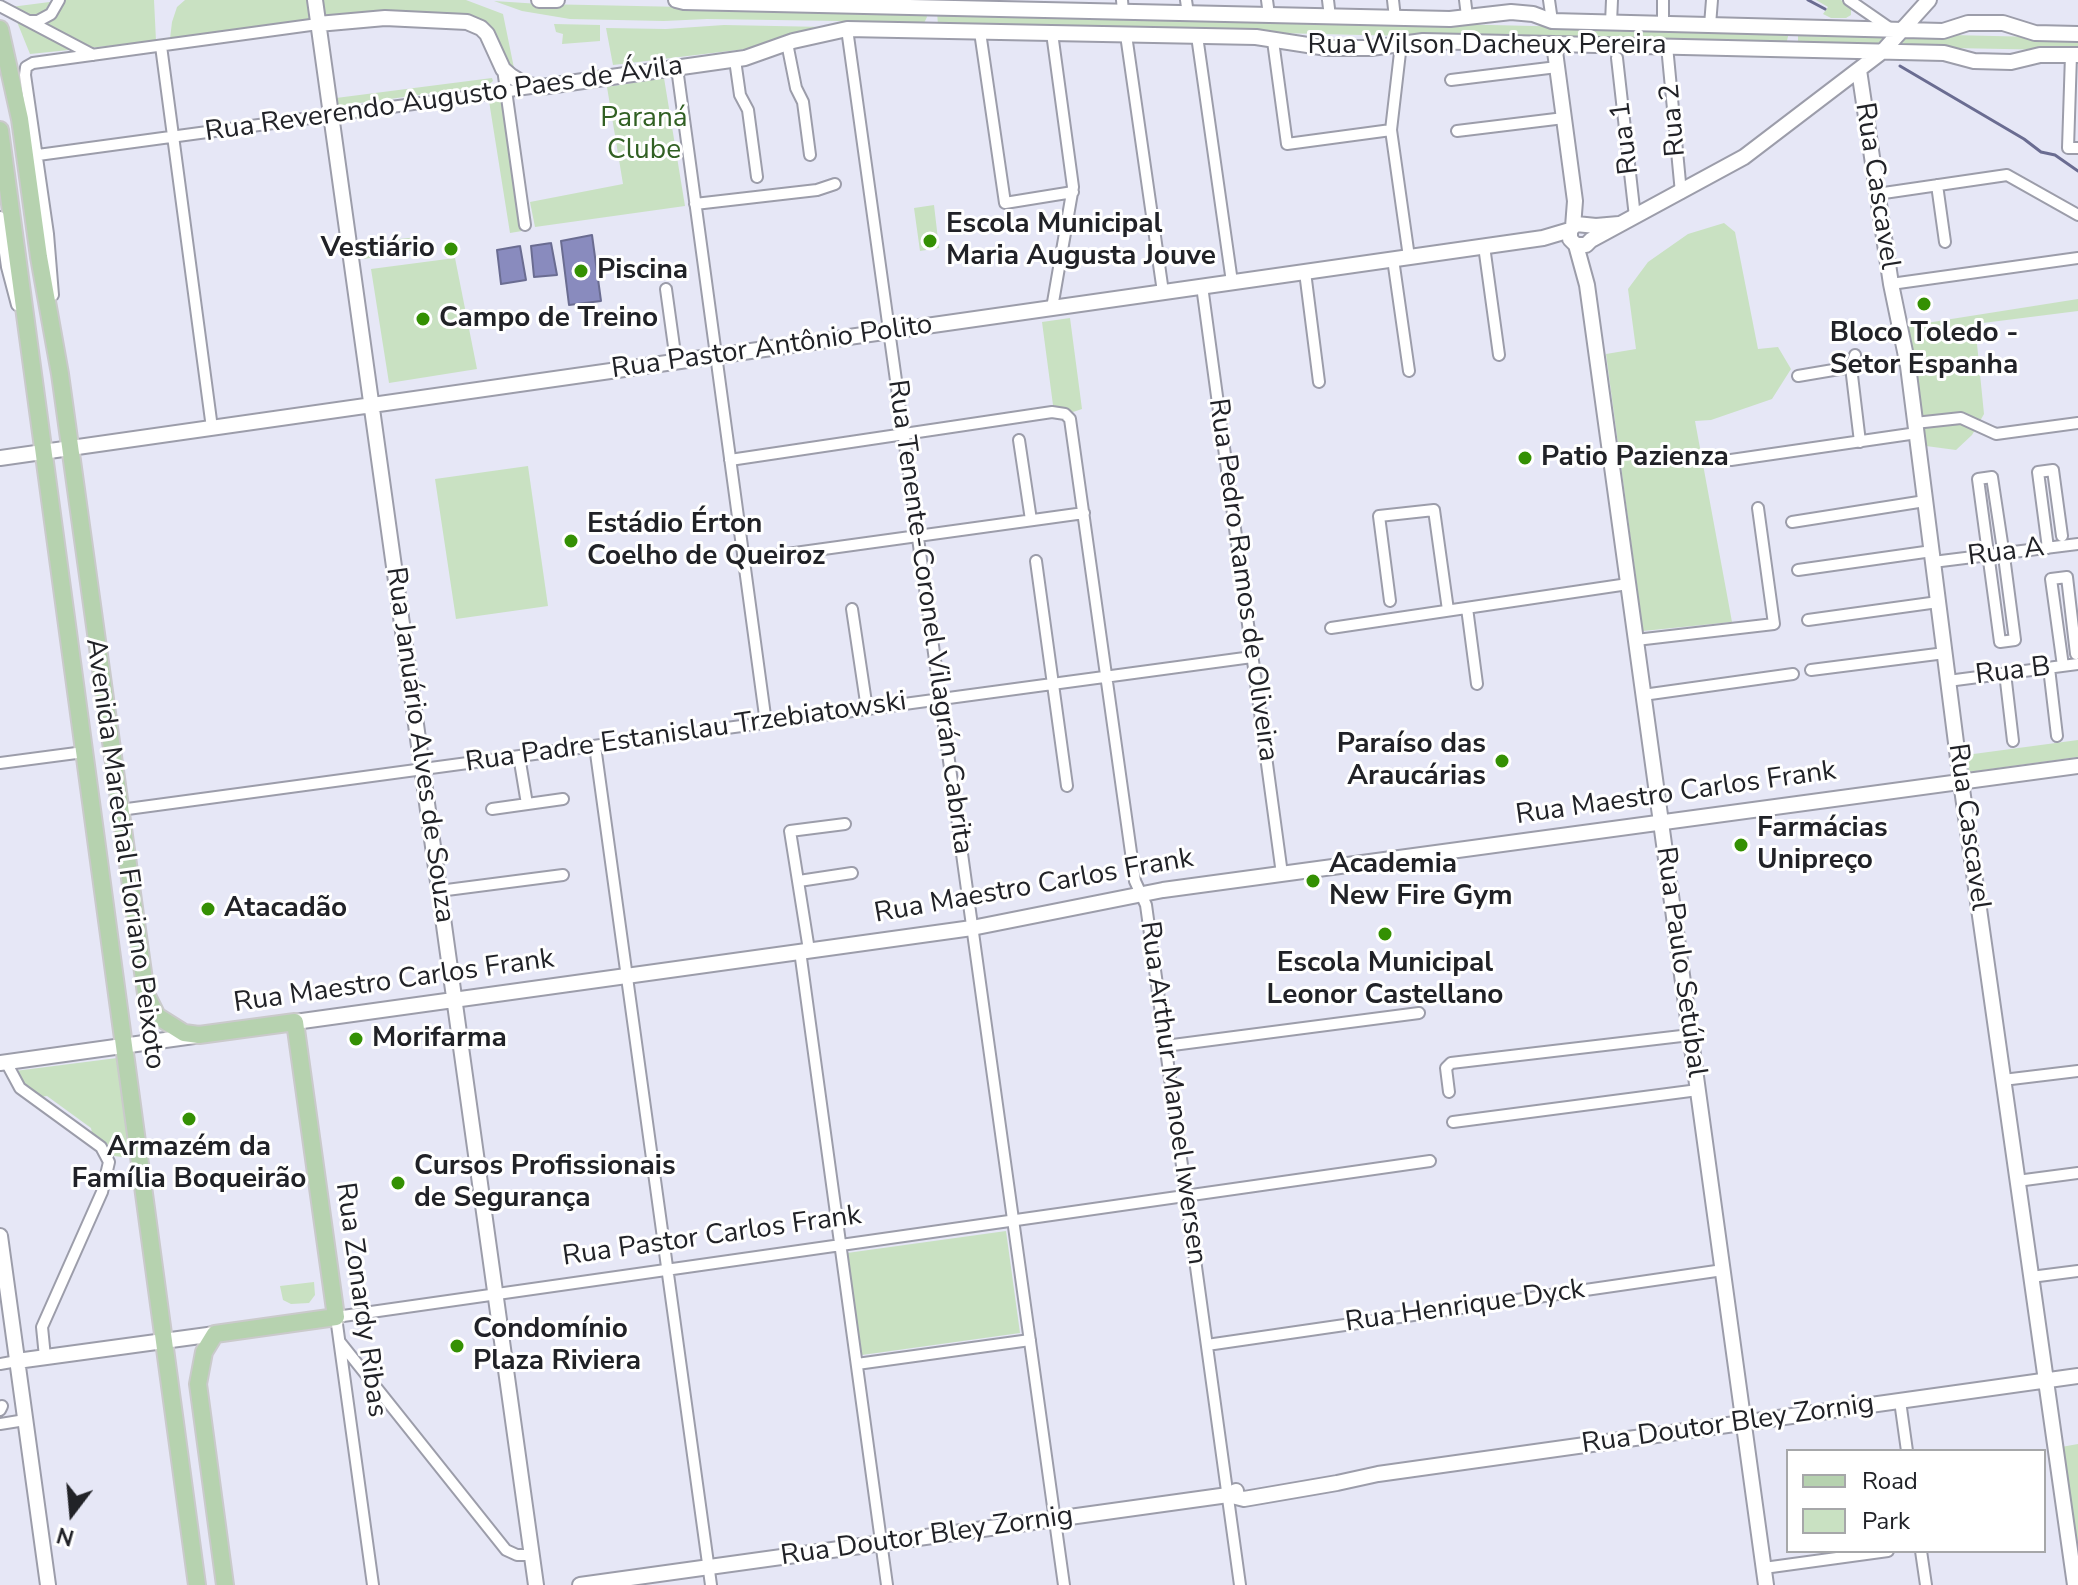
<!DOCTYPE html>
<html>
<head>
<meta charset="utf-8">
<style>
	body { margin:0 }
	#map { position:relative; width:2078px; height:1585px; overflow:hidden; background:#e6e7f6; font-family:"Nunito Sans",sans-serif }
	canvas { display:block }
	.legend { position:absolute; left:1786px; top:1449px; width:260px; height:104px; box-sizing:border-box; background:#fff; border:2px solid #a6a7a9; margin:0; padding:10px 14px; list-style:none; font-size:24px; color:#212227 }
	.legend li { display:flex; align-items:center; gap:16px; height:40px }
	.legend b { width:40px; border:2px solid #a6a7a9 }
	.north { position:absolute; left:32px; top:1473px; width:80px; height:80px; -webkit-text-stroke:6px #fff; paint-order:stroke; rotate:196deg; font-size:22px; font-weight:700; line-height:32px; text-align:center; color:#212227 }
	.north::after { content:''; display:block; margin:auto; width:28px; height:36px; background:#212227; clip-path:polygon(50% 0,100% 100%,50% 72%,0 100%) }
</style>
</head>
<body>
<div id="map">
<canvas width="2078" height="1585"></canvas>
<ul class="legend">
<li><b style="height:10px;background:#b6d2af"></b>Road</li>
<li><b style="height:22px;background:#c9e1c2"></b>Park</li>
</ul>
<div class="north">N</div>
</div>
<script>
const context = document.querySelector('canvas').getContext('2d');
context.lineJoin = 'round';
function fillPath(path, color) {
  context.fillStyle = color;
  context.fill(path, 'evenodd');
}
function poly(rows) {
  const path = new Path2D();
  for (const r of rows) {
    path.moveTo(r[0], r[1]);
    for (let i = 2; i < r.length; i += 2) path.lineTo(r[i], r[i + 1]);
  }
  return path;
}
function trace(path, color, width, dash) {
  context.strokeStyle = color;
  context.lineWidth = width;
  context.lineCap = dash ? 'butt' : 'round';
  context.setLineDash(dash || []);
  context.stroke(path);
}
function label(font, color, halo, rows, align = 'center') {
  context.font = font + ' "Nunito Sans",sans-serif';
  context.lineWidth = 6;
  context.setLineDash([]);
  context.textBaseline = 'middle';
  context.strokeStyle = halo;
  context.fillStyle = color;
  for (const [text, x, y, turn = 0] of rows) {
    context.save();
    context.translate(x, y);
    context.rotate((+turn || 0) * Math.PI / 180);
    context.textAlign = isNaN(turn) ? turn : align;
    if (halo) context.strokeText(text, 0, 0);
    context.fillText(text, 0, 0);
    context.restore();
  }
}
const green = poly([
	[65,0,154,0,156,41,30,54,11,7],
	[185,0,311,0,314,20,170,39,172,22,177,7],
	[322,0,466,0,503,14,514,68,509,67,493,28,476,18,435,12,323,17],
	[1816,0,1841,0,1851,8,1851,15,1846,18,1831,18,1823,14,1828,7],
	[494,1,540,4,925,12,927,17,924,23,884,22,868,25,840,21,707,19,664,21,570,19,522,11],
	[937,12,1789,32,1786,45,938,25],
	[554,24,600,25,600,41,562,44,563,34,556,32],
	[724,25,826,27,754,48,613,65,606,28,666,29],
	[1864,33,1888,34,1875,46,1798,43,1798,36,1844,37],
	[1909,34,2078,38,2078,47,2057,50,1899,47],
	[492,78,493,81,487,86,337,106,336,98],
	[664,78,685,206,535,227,530,202,623,184,607,87],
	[501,99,522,231,510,233,489,101],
	[934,205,939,248,920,251,914,208],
	[1724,223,1735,232,1758,349,1778,347,1791,369,1772,399,1711,420,1695,421,1732,622,1643,631,1606,354,1636,349,1628,289,1648,262,1688,234],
	[418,237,421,249,364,259,362,243],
	[455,258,477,369,389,383,371,269],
	[2078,299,2078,311,1975,324,1984,414,1972,435,1956,450,1926,446,1907,326],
	[1070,318,1082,409,1073,412,1053,405,1042,322],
	[528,466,548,606,456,619,435,479],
	[2078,740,2078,757,1969,772,1966,755],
	[117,1058,130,1158,114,1156,111,1147,92,1133,91,1128,47,1096,41,1097,24,1085,15,1071],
	[1006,1231,1020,1333,862,1355,847,1253],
	[314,1282,315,1295,309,1303,291,1304,283,1300,280,1286],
	[2078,1444,2078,1585,2050,1449]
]);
const water = poly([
	[592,235,601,301,569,305,561,241,592,235],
	[551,243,557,275,534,277,531,246,551,243],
	[520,246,526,280,501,284,497,250,520,246]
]);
const stream = poly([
	[1808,0,1825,9],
	[1900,66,2024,139,2041,152,2055,155,2078,171]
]);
const street = poly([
	[1122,0,1123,12],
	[1186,0,1188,14],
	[1267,0,1269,15],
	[1328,0,1330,17],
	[1393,0,1395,18],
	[1465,0,1467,16],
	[1549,0,1552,21],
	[1849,0,1891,29],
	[0,6,93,55],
	[30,21,38,21,51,14,59,0],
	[1611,23,1612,0],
	[1663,24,1663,0],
	[1710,25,1712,0],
	[847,29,1064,1585],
	[980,32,1005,203,1073,192],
	[1052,33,1073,187,1052,308],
	[1126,35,1163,292],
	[1197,36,1232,282],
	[1273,41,1287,144,1391,130],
	[787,43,796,88,803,102,810,155],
	[1401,44,1391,130,1409,257],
	[161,46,212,428],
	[1667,46,1681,193],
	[2071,55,2068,148,2078,148],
	[1617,58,1635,217],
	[735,60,740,95,748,110,757,177],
	[677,68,766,723],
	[503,69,525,225],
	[1451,80,1557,67],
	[1457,131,1564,118],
	[38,155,531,88],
	[1937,185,1945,242],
	[1877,194,2007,175,2078,215],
	[695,204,817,190,835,184],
	[0,217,7,267,17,305],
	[1484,246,1499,355],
	[1393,259,1409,371],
	[1305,272,1319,382],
	[1891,284,2078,258],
	[1202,286,1282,874],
	[666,289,676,361],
	[53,295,48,234,25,75,26,67,33,63,318,24],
	[1855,355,1851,367,1860,442],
	[1798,376,1851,367],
	[1915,423,1961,418,1996,434,2078,423],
	[1019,440,1031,520],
	[730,460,1052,412,1065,414,1070,419,1135,881,1146,905,1240,1585],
	[1731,460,1917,433],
	[1792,522,1925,501],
	[2002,543,1992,477,1978,479,2000,642,2015,640,2005,564],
	[2048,548,2038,472,2053,470,2062,536],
	[744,560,1084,513],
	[1036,561,1067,786],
	[1933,562,2078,544],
	[1798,570,1932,551],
	[1390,601,1379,516,1434,510,1448,610],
	[1467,608,1477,684],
	[852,609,867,709],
	[1808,620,1938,602],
	[1331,628,1628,584],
	[1636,640,1774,624,1758,508],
	[2063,666,2051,579,2067,577,2076,654],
	[2049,668,2057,736],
	[1811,670,1945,653],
	[2005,673,2013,741],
	[1948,681,2078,664],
	[1643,695,1793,674],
	[595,746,711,1585],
	[519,756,527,804],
	[0,763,84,752],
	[492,809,563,799],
	[120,810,1252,657],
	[799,881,852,873],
	[439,891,563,875],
	[809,950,790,831,845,824],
	[800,951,887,1585],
	[1165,1046,1419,1013],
	[6,1062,20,1088,101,1147,109,1162,102,1192,42,1327,45,1357],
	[2003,1080,2078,1071],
	[1449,1092,1446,1068,1451,1063,1690,1035],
	[1453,1122,1698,1090],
	[2017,1181,2078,1173],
	[2031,1277,2078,1271],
	[340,1342,506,1550,517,1555,532,1555],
	[1207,1345,1723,1270],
	[0,1364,17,1361],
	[857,1364,1030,1340],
	[1900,1401,1907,1451],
	[0,1410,2,1406],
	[0,1424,25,1420],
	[1921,1551,1926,1585],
	[1764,1568,1888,1551],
	[373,1585,336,1317,1430,1161]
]);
const secondary = poly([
	[315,0,536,1585],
	[539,0,557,0],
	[676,0,684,2,1450,19,1511,12,1533,14,1552,21,1943,31,1968,23,2003,23,2035,33,2078,34],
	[318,24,385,18,467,22,481,28,487,34,503,69,511,76,524,84,541,87,745,58,793,41,847,29,1256,37,1327,48,1371,48,1423,41,1944,53,1974,61,2011,62,2040,55,2078,55],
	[1554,44,1575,201,1573,227],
	[1859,70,1891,284,1908,366,1961,782,2075,1585],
	[1619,224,1596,226,1576,224,1570,230,1570,239,1576,245,1586,245,1591,240,1744,157,1883,51,1929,0],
	[1576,245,1587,285,1766,1585],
	[0,458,1543,238,1570,230],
	[295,1022,972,928,1163,890,2078,766],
	[0,1063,194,1036],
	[0,1236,48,1585],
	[17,1361,215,1334],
	[1228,1495,1244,1499,1337,1483,1378,1474,2078,1376],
	[580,1585,1228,1495,1236,1491]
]);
const primary = poly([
	[0,29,20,119,39,257,60,374,146,994,157,1016,184,1033,199,1035,295,1022,336,1317,215,1334,204,1352,198,1384,225,1585],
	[0,130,197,1585]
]);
const markers = [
	[930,241,8,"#349003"],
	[451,249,8,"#349003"],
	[581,271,8,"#349003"],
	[1924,304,8,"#349003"],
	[423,319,8,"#349003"],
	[1525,458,8,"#349003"],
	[571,541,8,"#349003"],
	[1502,761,8,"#349003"],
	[1741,845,8,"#349003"],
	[1313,881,8,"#349003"],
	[208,909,8,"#349003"],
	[1385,934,8,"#349003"],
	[356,1039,8,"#349003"],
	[189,1119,8,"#349003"],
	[398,1183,8,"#349003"],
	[457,1346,8,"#349003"]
];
const streetNames = [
	["Rua Wilson Dacheux Pereira",1487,46],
	["Rua Reverendo Augusto Paes de Ávila",444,100,-8],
	["Rua 2",1674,120,-95],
	["Rua 1",1626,138,-97],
	["Rua Cascavel",1876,186,81],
	["Rua Pastor Antônio Polito",772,348,-8],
	["Rua A",2006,553,-7],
	["Rua Pedro Ramos de Oliveira",1242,580,82],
	["Rua Tenente-Coronel Vilagrán Cabrita",929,617,82],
	["Rua B",2013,672,-7],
	["Rua Padre Estanislau Trzebiatowski",686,733,-8],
	["Rua Januário Alves de Souza",419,745,82],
	["Rua Maestro Carlos Frank",1676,794,-8],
	["Rua Cascavel",1968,827,82],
	["Avenida Marechal Floriano Peixoto",124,854,82],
	["Rua Maestro Carlos Frank",1034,887,-10],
	["Rua Paulo Setúbal",1680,962,82],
	["Rua Maestro Carlos Frank",394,982,-8],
	["Rua Arthur Manoel Iwersen",1172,1093,82],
	["Rua Pastor Carlos Frank",712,1237,-8],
	["Rua Zonardy Ribas",360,1300,82],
	["Rua Henrique Dyck",1465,1307,-8],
	["Rua Doutor Bley Zornig",1728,1425,-8],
	["Rua Doutor Bley Zornig",927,1537,-8]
];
const parkNames = [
	["Paraná",644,119],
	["Clube",644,151]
];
const poiNames = [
	["Escola Municipal",946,225],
	["Maria Augusta Jouve",946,257],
	["Vestiário",435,249,"right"],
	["Piscina",597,271],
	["Campo de Treino",439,319],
	["Bloco Toledo -",1924,334,"center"],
	["Setor Espanha",1924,366,"center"],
	["Patio Pazienza",1541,458],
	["Estádio Érton",587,525],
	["Coelho de Queiroz",587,557],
	["Paraíso das",1486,745,"right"],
	["Araucárias",1486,777,"right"],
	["Farmácias",1757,829],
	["Unipreço",1757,861],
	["Academia",1329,865],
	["New Fire Gym",1329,897],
	["Atacadão",224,909],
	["Escola Municipal",1385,964,"center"],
	["Leonor Castellano",1385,996,"center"],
	["Morifarma",372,1039],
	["Armazém da",189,1148,"center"],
	["Família Boqueirão",189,1180,"center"],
	["Cursos Profissionais",414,1167],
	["de Segurança",414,1199],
	["Condomínio",473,1330],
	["Plaza Riviera",473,1362]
];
fillPath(green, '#c9e1c2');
fillPath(water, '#898bbe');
trace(water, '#6a6c91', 2);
trace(stream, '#6a6c91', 3);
trace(street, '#9c9daa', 14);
trace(secondary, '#9c9daa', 18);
trace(primary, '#cacacb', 20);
trace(street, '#fff', 10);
trace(secondary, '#fff', 14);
trace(primary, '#b6d2af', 16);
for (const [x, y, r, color] of markers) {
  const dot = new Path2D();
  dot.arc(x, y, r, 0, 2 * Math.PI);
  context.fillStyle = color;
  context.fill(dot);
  trace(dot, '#fff', 3);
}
label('28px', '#212227', '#fff', streetNames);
label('28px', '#316023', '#fff', parkNames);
label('bold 28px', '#212227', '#fff', poiNames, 'left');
</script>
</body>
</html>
